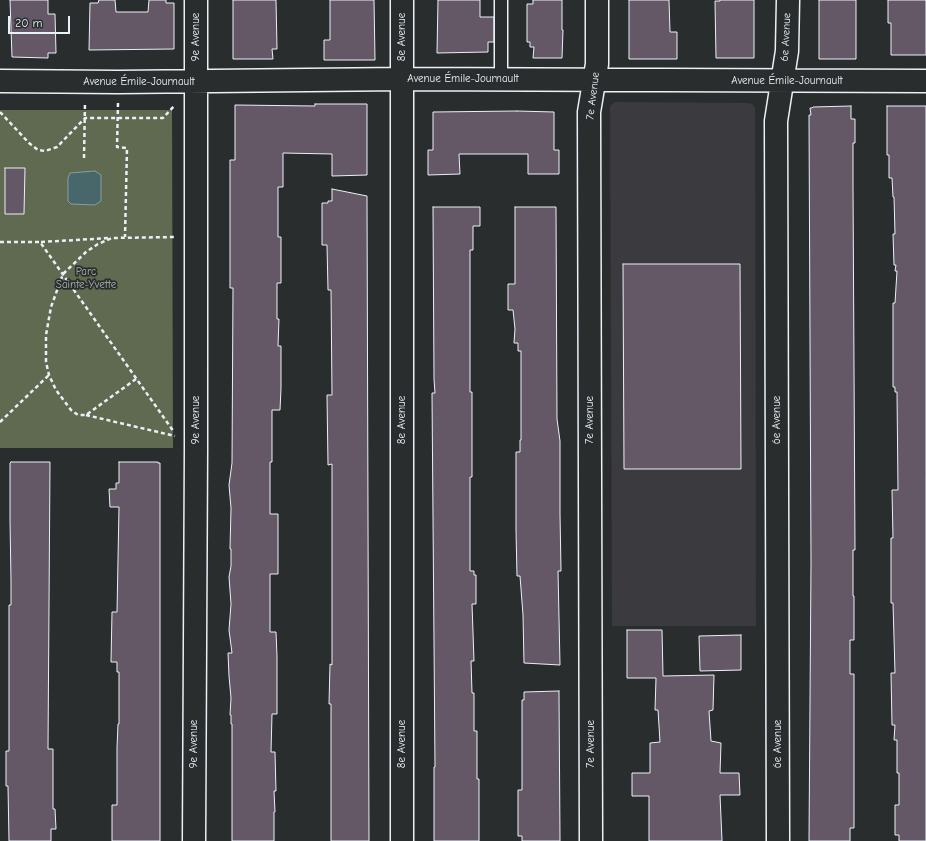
<!DOCTYPE html>
<html>
<head>
<meta charset="utf-8">
<style>
	body { margin:0 }
	#map { position:relative; width:926px; height:841px; overflow:hidden; background:#2a2d2e; font-family:"Comic Neue",sans-serif }
	canvas { display:block }
	.scale { position:absolute; left:8px; top:16px; width:62px; height:18px; box-sizing:border-box; border:2px solid #e8f1f8; border-top:0; padding-left:5px; font-size:12px; line-height:14px; white-space:nowrap; color:#e8f1f8; -webkit-text-stroke:3px #2a2d2e; paint-order:stroke }
</style>
</head>
<body>
<div id="map">
<canvas width="926" height="841"></canvas>
<div class="scale">20 m</div>
</div>
<script>
const context = document.querySelector('canvas').getContext('2d');
context.lineJoin = 'round';
function fillPath(path, color) {
  context.fillStyle = color;
  context.fill(path, 'evenodd');
}
function poly(rows) {
  const path = new Path2D();
  for (const r of rows) {
    path.moveTo(r[0], r[1]);
    for (let i = 2; i < r.length; i += 2) path.lineTo(r[i], r[i + 1]);
  }
  return path;
}
function trace(path, color, width, dash) {
  context.strokeStyle = color;
  context.lineWidth = width;
  context.lineCap = dash ? 'butt' : 'round';
  context.setLineDash(dash || []);
  context.stroke(path);
}
function label(font, color, halo, rows, align = 'center') {
  context.font = font + ' "Comic Neue",sans-serif';
  context.lineWidth = 3.5;
  context.setLineDash([]);
  context.textBaseline = 'middle';
  context.strokeStyle = halo;
  context.fillStyle = color;
  for (const [text, x, y, turn = 0] of rows) {
    context.save();
    context.translate(x, y);
    context.rotate((+turn || 0) * Math.PI / 180);
    context.textAlign = isNaN(turn) ? turn : align;
    if (halo) context.strokeText(text, 0, 0);
    context.fillText(text, 0, 0);
    context.restore();
  }
}
const built = poly([
	[615,102,748,103,752,104,755,108,756,626,612,626,610,107,612,104]
]);
const green = poly([
	[0,110,172,110,173,448,0,448]
]);
const water = poly([
	[95,171,101,175,101,201,95,205,71,204,68,201,68,178,70,173,95,171]
]);
const building = poly([
	[10,0,48,0,48,14,55,14,56,53,48,53,48,58,12,57,10,0],
	[99,0,115,0,116,12,148,12,149,0,166,0,166,3,174,3,174,49,89,50,90,3,98,3,99,0],
	[233,0,276,0,277,49,272,49,273,59,233,59,233,0],
	[330,0,374,0,375,60,324,60,324,40,330,40,330,0],
	[438,0,480,0,480,17,494,17,494,42,488,42,488,52,437,53,438,0],
	[533,0,562,0,562,30,563,30,562,58,533,58,534,47,530,47,530,42,527,42,527,4,533,4,533,0],
	[629,0,669,0,670,32,677,32,677,59,629,59,629,0],
	[720,0,754,0,754,58,716,58,715,1,720,1,720,0],
	[819,0,856,0,856,59,819,59,819,0],
	[888,0,926,0,926,55,891,55,891,23,888,23,888,0],
	[315,104,367,104,367,175,332,176,332,154,283,153,283,187,278,187,278,237,281,237,281,283,277,283,277,319,279,319,278,346,281,346,281,388,280,410,272,410,272,462,270,462,270,514,278,514,278,574,270,574,270,632,276,632,277,656,277,714,272,714,271,752,275,752,276,791,274,791,275,812,274,812,274,841,232,841,232,724,231,724,231,715,230,715,231,698,229,676,228,653,232,653,229,630,231,604,229,577,231,566,231,549,230,549,231,508,229,485,232,463,233,288,230,288,230,160,235,160,235,105,315,106,315,104],
	[851,106,851,119,855,119,855,143,853,143,853,185,855,550,853,550,853,596,854,596,854,640,850,640,850,674,854,674,854,828,850,828,850,841,809,841,811,562,809,115,811,115,810,108,812,108,813,107,851,106],
	[887,106,926,106,926,841,899,841,899,835,895,835,895,805,899,805,899,773,897,773,897,740,894,740,895,725,892,725,891,673,895,673,893,603,891,603,891,538,893,538,892,490,898,490,897,392,895,392,895,387,893,387,893,303,895,303,897,271,895,271,896,265,894,265,893,234,895,234,894,197,893,197,892,178,889,178,889,155,887,155,887,106],
	[517,111,554,112,554,150,559,150,559,174,528,174,528,154,459,154,460,174,428,175,428,150,433,150,433,112,517,111],
	[5,168,25,168,24,214,5,214,5,168],
	[332,189,367,196,369,841,331,841,331,704,329,704,330,664,332,665,332,464,328,465,327,395,332,395,331,290,328,290,327,245,322,245,322,203,328,203,328,201,332,201,332,189],
	[433,207,480,207,480,226,473,226,473,250,470,250,470,392,472,392,472,477,470,477,470,571,474,571,474,575,476,575,476,604,472,604,474,661,471,661,472,693,474,693,474,731,477,731,477,779,479,779,479,841,434,841,434,767,435,767,432,393,435,393,434,379,433,207],
	[515,207,556,207,557,419,560,441,560,514,561,571,558,571,560,665,524,663,523,615,520,576,517,576,516,530,516,452,520,452,520,440,521,440,521,351,518,351,518,343,514,343,515,329,513,310,508,310,508,284,515,284,515,207],
	[623,264,740,264,741,469,624,469,623,264],
	[11,462,50,462,48,749,53,749,53,809,55,809,56,829,51,829,51,841,9,841,8,786,6,786,6,751,9,751,9,605,11,605,11,581,10,520,10,463,11,462],
	[119,462,158,462,158,463,160,463,160,841,112,841,112,805,117,805,117,748,118,724,119,724,119,672,117,672,117,662,111,662,112,612,117,612,119,507,110,507,109,489,116,489,116,483,119,483,119,462],
	[627,630,662,630,663,676,714,675,713,710,709,711,711,741,721,743,720,773,739,773,740,795,720,795,722,841,649,841,649,796,632,796,632,773,650,773,650,743,660,742,658,710,655,710,656,678,627,678,627,630],
	[741,635,741,670,700,671,699,636,741,635],
	[559,691,560,841,522,841,522,836,518,836,518,790,522,790,522,700,524,700,524,692,559,691]
]);
const path = poly([
	[118,103,117,147,127,148,125,237],
	[0,112,29,143,38,150,45,151,57,147,85,118,163,118,175,105],
	[84,158,85,102],
	[0,242,40,242,174,432],
	[41,242,110,238],
	[136,379,86,415,78,415,71,410,56,390,49,375,46,362,46,335,51,307,63,274,86,252,98,244,112,238,175,237],
	[86,415,175,436],
	[0,422,49,375]
]);
const lane = poly([
	[501,80,501,0]
]);
const street = poly([
	[402,0,402,841],
	[0,81,118,82,402,79,926,81],
	[194,841,196,448,196,0],
	[591,841,589,112,597,64,597,0],
	[778,841,776,121,787,51,788,0]
]);
const streetNames = [
	["9e Avenue",196,37,-90],
	["8e Avenue",402,37,-90],
	["6e Avenue",786,37,-87],
	["Avenue Émile-Journault",463,79],
	["Avenue Émile-Journault",787,81],
	["Avenue Émile-Journault",139,82],
	["7e Avenue",593,96,-83],
	["9e Avenue",196,420,-90],
	["8e Avenue",402,420,-90],
	["7e Avenue",590,420,-90],
	["6e Avenue",777,420,-90],
	["9e Avenue",194,744,-90],
	["8e Avenue",402,744,-90],
	["7e Avenue",591,744,-90],
	["6e Avenue",778,744,-90]
];
const parkNames = [
	["Parc",86,272],
	["Sainte-Yvette",86,285]
];
fillPath(built, '#3b3a3f');
fillPath(green, '#606a50');
fillPath(water, '#48676a');
trace(water, '#889ea3', 1);
fillPath(building, '#645866');
trace(building, '#e8f1f8', 1);
trace(lane, '#e8f1f8', 15);
trace(street, '#e8f1f8', 25);
trace(path, '#e8f1f8', 2.5, [4, 3]);
trace(lane, '#2a2d2e', 12);
trace(street, '#2a2d2e', 22);
label('11px', '#e8f1f8', '#2a2d2e', streetNames);
label('11px', '#abb4ac', '#2a2d2e', parkNames);
</script>
</body>
</html>
